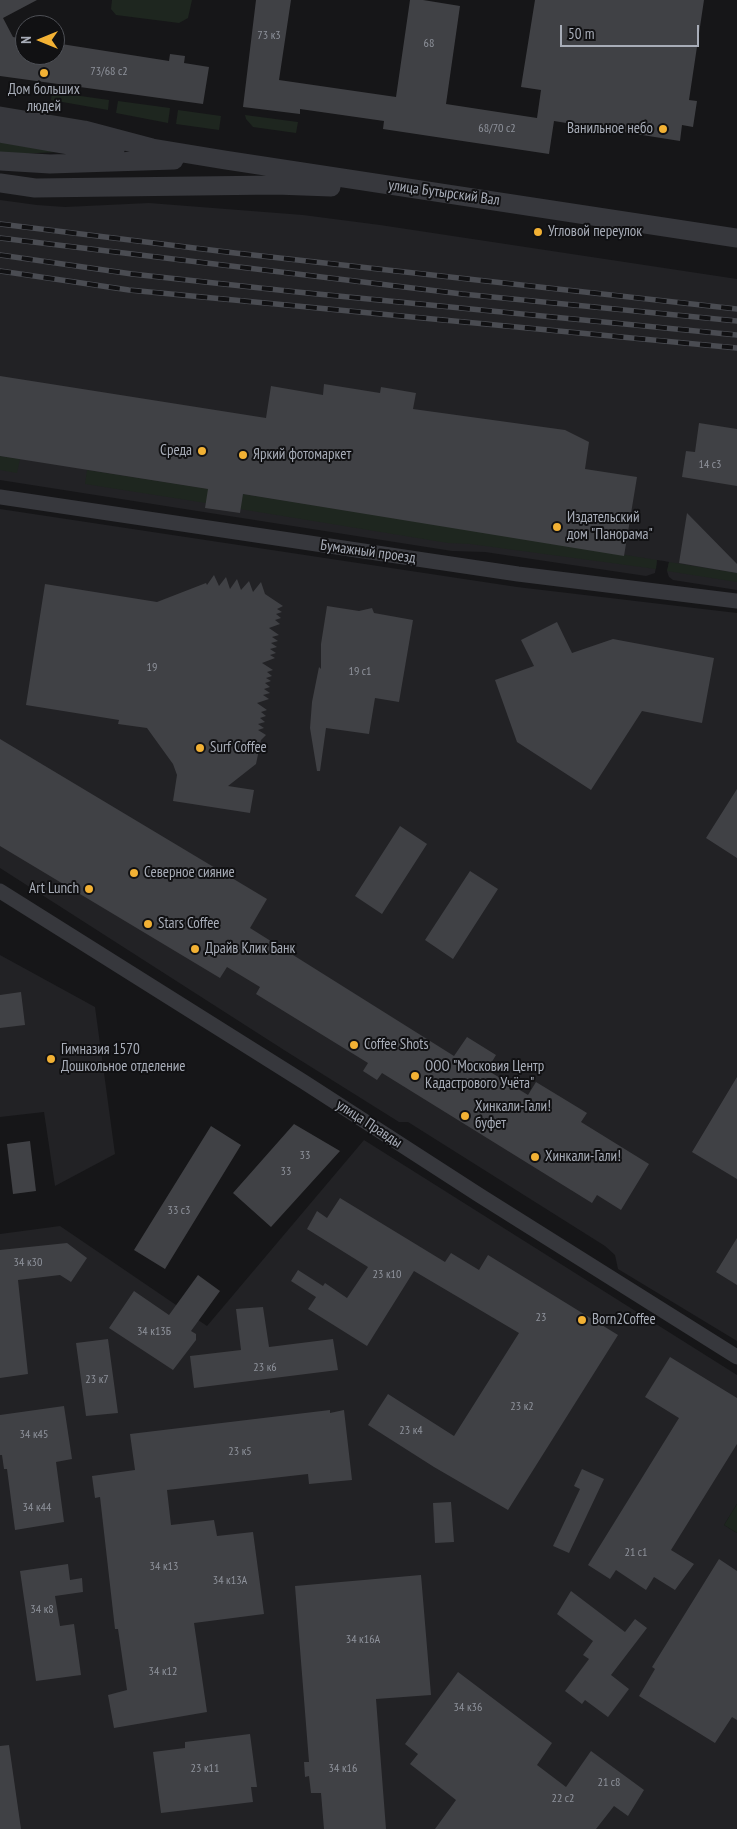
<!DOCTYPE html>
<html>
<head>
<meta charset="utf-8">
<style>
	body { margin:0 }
	#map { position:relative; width:737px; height:1829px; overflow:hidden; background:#161618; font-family:"PT Sans Narrow",sans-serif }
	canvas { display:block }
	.north { position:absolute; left:15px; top:15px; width:50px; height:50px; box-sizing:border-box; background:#111113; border:1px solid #4d4f55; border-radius:50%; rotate:270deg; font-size:14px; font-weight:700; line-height:20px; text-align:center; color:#a8adb8 }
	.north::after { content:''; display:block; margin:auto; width:18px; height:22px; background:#f2b134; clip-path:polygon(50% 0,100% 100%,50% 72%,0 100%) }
	.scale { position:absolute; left:560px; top:25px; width:139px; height:22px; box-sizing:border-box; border:2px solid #a8adb8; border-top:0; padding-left:6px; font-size:15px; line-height:18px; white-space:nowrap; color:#a8adb8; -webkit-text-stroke:4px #111113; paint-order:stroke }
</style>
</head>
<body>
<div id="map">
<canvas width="737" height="1829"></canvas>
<div class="north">N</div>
<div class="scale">50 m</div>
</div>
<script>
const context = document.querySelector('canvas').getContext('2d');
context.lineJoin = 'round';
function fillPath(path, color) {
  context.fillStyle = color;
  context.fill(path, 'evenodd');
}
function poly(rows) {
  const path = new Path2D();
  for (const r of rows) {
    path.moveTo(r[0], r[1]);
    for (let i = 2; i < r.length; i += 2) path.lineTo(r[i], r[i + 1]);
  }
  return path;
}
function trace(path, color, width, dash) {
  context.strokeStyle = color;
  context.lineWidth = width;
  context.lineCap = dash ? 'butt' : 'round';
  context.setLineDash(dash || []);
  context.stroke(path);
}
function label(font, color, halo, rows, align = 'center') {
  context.font = font + ' "PT Sans Narrow",sans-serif';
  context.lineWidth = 4;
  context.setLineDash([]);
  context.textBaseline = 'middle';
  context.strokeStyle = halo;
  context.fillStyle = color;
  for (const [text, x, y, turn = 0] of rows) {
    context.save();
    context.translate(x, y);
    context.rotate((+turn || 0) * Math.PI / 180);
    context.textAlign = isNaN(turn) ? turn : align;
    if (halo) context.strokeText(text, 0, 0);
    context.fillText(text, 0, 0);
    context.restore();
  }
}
const built = poly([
	[0,200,37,205,65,207,149,203,303,215,380,225,737,279,737,590,673,580,669,577,667,571,669,562,664,561,657,560,655,573,646,576,485,552,452,551,0,480],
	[0,509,517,587,737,613,737,1341,618,1269,615,1255,605,1246,408,1122,399,1122,284,1050,0,868],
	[0,955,95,1007,115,1154,55,1186,44,1112,0,1117],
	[364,1140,737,1375,737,1504,724,1525,737,1533,737,1829,0,1829,0,1234,60,1226,207,1326]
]);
const green = poly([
	[112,0,192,0,188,18,179,23,116,15,111,9],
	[52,92,109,100,108,110,51,100],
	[118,101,170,108,168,123,116,113],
	[178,110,221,116,219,130,176,124],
	[245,115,298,122,296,133,253,127,246,119],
	[0,142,59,152,17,154,0,152],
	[0,456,20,459,17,473,0,470],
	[87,470,209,489,206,503,85,484],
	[243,494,657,560,656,569,470,544,448,543,240,509],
	[669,562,737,573,737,582,667,571],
	[737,1504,737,1533,724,1525]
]);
const building = poly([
	[0,0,37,0,3,18,13,37,25,39,25,55,55,55,55,43,169,61,170,54,185,56,184,63,209,67,203,104,0,76],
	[256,0,291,0,279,80,396,97,410,0,423,0,460,6,446,104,537,118,541,90,521,87,535,0,704,0,689,100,697,101,693,127,682,125,680,141,554,121,549,154,383,129,384,121,300,109,300,114,243,107],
	[0,376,266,418,271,386,323,395,324,384,380,393,381,387,416,393,413,409,565,430,589,442,585,469,637,477,624,556,243,494,240,513,205,508,208,489,0,456],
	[699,423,737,429,737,486,682,477,686,451,695,452],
	[687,513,737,564,737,573,679,563],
	[214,575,219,586,226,577,230,589,237,579,241,590,249,581,253,592,261,582,265,594,283,606,277,609,282,612,276,614,281,618,275,620,280,624,269,628,279,635,272,637,278,641,271,643,277,647,270,649,276,653,270,655,275,658,262,663,273,670,267,672,272,676,266,678,271,681,265,683,270,687,264,689,270,693,263,695,269,699,257,703,267,710,261,712,266,716,260,718,265,722,258,724,264,728,258,730,266,735,261,740,256,764,228,786,254,790,250,813,173,801,177,775,173,764,147,728,118,724,119,720,26,705,45,584,157,602,206,583,207,585],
	[327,606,359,611,372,608,374,613,413,620,399,702,375,698,369,734,326,728,320,771,317,771,310,728,312,702,319,667,321,669,321,644],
	[557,622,572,653,613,639,714,658,702,723,642,711,591,790,517,742,495,680,534,666,521,640],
	[0,739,267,899,250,928,454,1056,467,1037,496,1055,487,1070,528,1095,536,1082,587,1113,581,1122,649,1164,621,1210,597,1195,592,1203,382,1073,377,1080,363,1071,368,1063,256,994,260,987,227,967,220,978,0,846],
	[737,789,737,858,706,838],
	[400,826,427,844,382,914,355,896],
	[470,871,498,889,453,959,425,940],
	[21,992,25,1025,0,1028,0,995],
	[737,1077,737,1179,692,1152],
	[294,1124,340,1151,271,1227,233,1193],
	[211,1126,241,1145,165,1269,134,1250],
	[30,1141,36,1191,13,1194,7,1144],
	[340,1198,445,1262,451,1253,479,1270,488,1255,618,1335,508,1510,434,1467,368,1425,388,1394,454,1436,519,1333,414,1271,367,1346,308,1309,316,1297,291,1281,298,1270,323,1286,325,1283,347,1298,368,1267,307,1229,317,1211,327,1218],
	[737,1238,737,1285,716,1272],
	[67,1243,87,1258,71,1282,60,1275,18,1280,28,1374,0,1378,0,1250],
	[198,1275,220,1291,191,1331,196,1334,196,1340,173,1370,109,1328,134,1291,169,1315],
	[263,1307,269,1347,333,1339,338,1370,194,1388,190,1356,241,1350,236,1309],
	[108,1339,118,1413,86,1416,76,1343],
	[670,1357,737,1398,737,1444,671,1550,694,1564,675,1590,654,1577,646,1590,616,1570,610,1579,588,1565,679,1418,645,1397],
	[64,1406,72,1459,56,1462,64,1522,15,1530,7,1469,4,1469,2,1455,0,1455,0,1415],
	[330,1410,330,1413,344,1410,352,1480,309,1484,308,1474,167,1490,171,1525,214,1520,217,1536,253,1532,264,1614,194,1623,207,1712,114,1728,108,1695,127,1690,118,1629,115,1629,100,1497,95,1498,92,1476,135,1470,130,1434],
	[582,1469,604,1479,569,1553,553,1546,580,1489,574,1486],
	[451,1502,454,1542,435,1543,433,1503],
	[719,1559,737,1571,737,1720,732,1717,715,1743,639,1696,655,1669,652,1667],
	[68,1564,70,1580,82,1578,83,1592,55,1596,60,1626,74,1624,81,1675,36,1681,20,1571],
	[421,1575,431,1695,376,1699,386,1829,324,1829,321,1793,311,1793,309,1776,305,1777,304,1762,309,1762,295,1586],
	[571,1591,625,1632,635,1619,647,1628,611,1675,629,1689,608,1717,585,1700,582,1704,565,1691,589,1659,583,1655,593,1641,557,1614],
	[458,1672,552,1743,537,1765,566,1787,591,1751,644,1790,628,1816,614,1806,596,1829,435,1829,456,1800,410,1764,418,1754,405,1744],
	[250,1734,257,1787,251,1787,253,1802,161,1813,153,1752,185,1748,185,1742],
	[9,1745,21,1829,0,1829,0,1746]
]);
const minor = poly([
	[0,497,518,574,737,601],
	[0,891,304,1082,479,1195,737,1357]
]);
const tertiary = poly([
	[0,116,84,130,152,148,225,160,737,238],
	[0,133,68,145,116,147],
	[0,161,50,164,174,160],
	[0,183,35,188,276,185,331,187]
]);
const rail = poly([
	[0,224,235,253,737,309],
	[0,238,462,294,737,321],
	[0,255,132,274,297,292,737,335],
	[0,271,129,290,737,348]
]);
const markers = [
	[44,73,5,"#f2b134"],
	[663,129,5,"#f2b134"],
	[538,232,5,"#f2b134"],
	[202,451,5,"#f2b134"],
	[243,455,5,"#f2b134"],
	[557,527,5,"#f2b134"],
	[200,748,5,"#f2b134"],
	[134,873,5,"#f2b134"],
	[89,889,5,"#f2b134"],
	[148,924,5,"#f2b134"],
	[195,949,5,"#f2b134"],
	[354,1045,5,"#f2b134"],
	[51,1059,5,"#f2b134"],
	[415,1076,5,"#f2b134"],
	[465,1116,5,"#f2b134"],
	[535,1157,5,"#f2b134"],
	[582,1320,5,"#f2b134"]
];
const numberNames = [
	["73 к3",269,36],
	["68",429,44],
	["73/68 с2",109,72],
	["68/70 с2",497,129],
	["14 с3",710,465],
	["19",152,668],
	["19 с1",360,672],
	["33",305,1156],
	["33",286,1172],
	["33 с3",179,1211],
	["34 к30",28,1263],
	["23 к10",387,1275],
	["23",541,1318],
	["34 к13Б",154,1332],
	["23 к6",265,1368],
	["23 к7",97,1380],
	["23 к2",522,1407],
	["23 к4",411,1431],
	["34 к45",34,1435],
	["23 к5",240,1452],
	["34 к44",37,1508],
	["21 с1",636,1553],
	["34 к13",164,1567],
	["34 к13А",230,1581],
	["34 к8",42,1610],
	["34 к16А",363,1640],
	["34 к12",163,1672],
	["34 к36",468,1708],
	["23 к11",205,1769],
	["34 к16",343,1769],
	["21 с8",609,1783],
	["22 c2",563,1799]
];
const poiNames = [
	["Дом больших",44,90,"center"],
	["людей",44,107,"center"],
	["Ванильное небо",653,129,"right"],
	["Угловой переулок",548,232],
	["Среда",192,451,"right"],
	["Яркий фотомаркет",253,455],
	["Издательский",567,518],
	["дом \"Панорама\"",567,535],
	["Surf Coffee",210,748],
	["Северное сияние",144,873],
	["Art Lunch",79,889,"right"],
	["Stars Coffee",158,924],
	["Драйв Клик Банк",205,949],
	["Coffee Shots",364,1045],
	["Гимназия 1570",61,1050],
	["Дошкольное отделение",61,1067],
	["ООО \"Московия Центр",425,1067],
	["Кадастрового Учёта\"",425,1084],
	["Хинкали-Гали!",475,1107],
	["буфет",475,1124],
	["Хинкали-Гали!",545,1157],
	["Born2Coffee",592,1320]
];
const streetNames = [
	["улица Бутырский Вал",444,193,8],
	["Бумажный проезд",368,552,8],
	["улица Правды",369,1124,33]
];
fillPath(built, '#222225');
fillPath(green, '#1e261f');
fillPath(building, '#404145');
trace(minor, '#37383d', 15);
trace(tertiary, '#37383d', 19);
trace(rail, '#4a4c52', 5.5);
trace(rail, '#111113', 4, [11]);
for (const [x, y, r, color] of markers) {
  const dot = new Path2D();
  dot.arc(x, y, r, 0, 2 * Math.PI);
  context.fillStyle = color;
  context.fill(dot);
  trace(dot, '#111113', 2);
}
label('12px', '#8e929b', null, numberNames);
label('15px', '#a8adb8', '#111113', poiNames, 'left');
label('15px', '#a8adb8', '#111113', streetNames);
</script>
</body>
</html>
